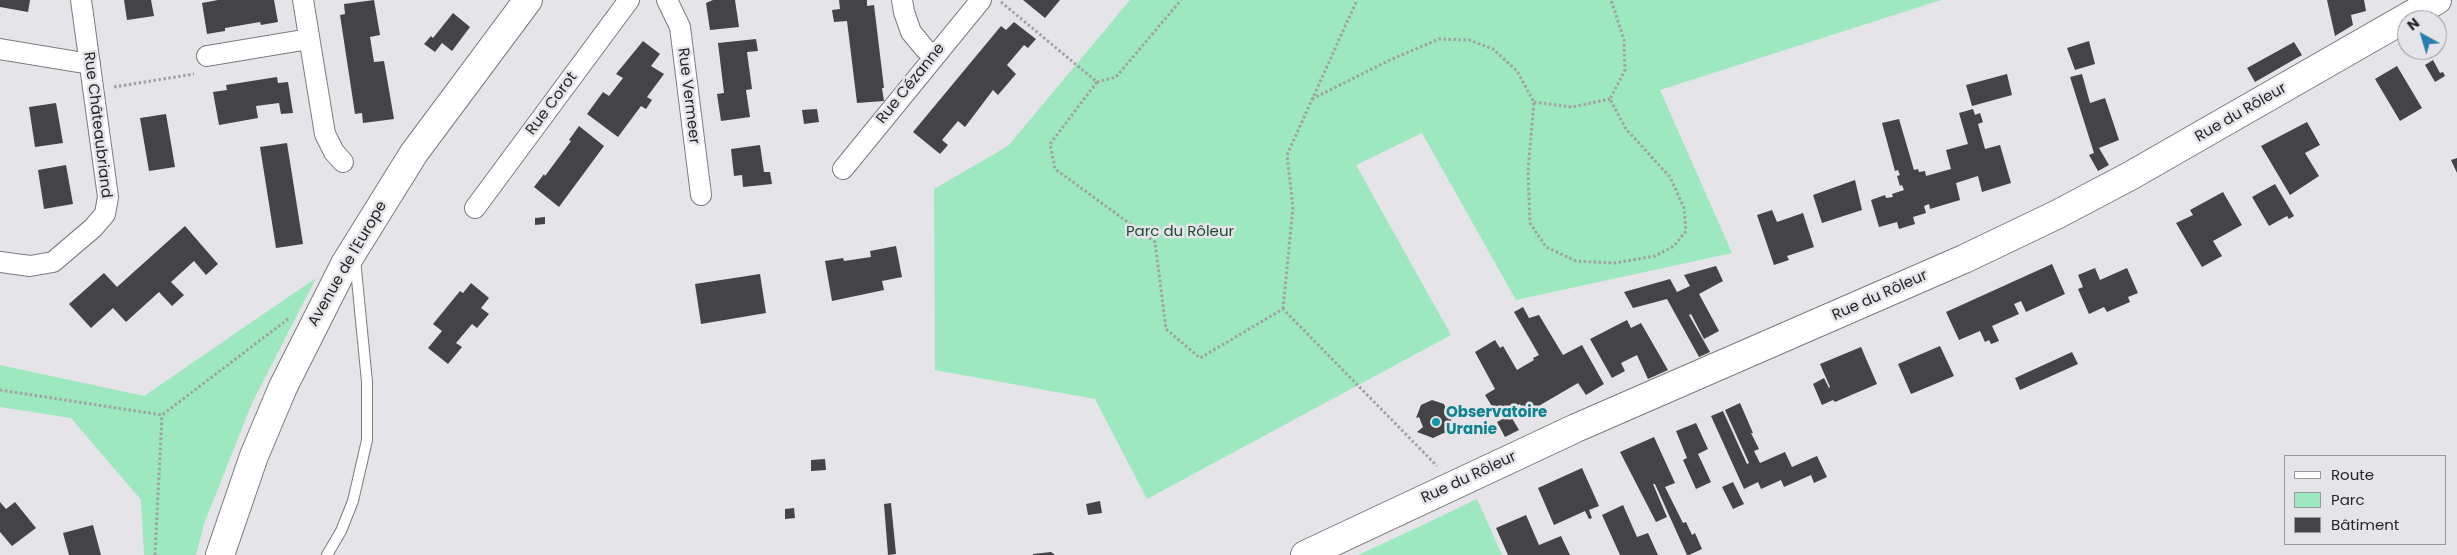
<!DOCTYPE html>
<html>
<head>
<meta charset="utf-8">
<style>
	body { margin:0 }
	#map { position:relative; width:2457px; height:555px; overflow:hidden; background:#e5e4e8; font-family:Poppins,sans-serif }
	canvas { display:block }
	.legend { position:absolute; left:2284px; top:455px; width:162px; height:90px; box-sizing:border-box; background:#e5e4e8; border:1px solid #99989b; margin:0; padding:6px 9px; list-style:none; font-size:15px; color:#262627 }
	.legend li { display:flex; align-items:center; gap:10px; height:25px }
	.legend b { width:25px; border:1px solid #99989b }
	.north { position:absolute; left:2397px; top:10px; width:50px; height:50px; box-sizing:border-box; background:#e5e4e8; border:1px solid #99989b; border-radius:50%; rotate:321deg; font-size:14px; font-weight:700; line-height:20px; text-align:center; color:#262627 }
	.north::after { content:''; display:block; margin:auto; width:18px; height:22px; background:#287fae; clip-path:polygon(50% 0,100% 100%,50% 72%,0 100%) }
</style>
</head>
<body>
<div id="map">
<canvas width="2457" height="555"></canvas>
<ul class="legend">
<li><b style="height:6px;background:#fff"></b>Route</li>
<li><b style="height:14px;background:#9de8bf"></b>Parc</li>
<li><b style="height:14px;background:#444346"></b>Bâtiment</li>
</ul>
<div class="north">N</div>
</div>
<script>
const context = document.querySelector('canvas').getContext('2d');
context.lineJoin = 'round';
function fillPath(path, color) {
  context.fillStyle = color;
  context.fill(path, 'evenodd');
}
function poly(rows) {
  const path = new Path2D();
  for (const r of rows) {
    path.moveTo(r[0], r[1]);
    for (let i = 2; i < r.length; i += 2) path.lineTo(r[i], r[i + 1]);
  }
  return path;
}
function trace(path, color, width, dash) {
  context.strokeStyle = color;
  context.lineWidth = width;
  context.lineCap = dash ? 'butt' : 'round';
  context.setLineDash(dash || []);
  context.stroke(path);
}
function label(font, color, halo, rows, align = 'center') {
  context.font = font + ' Poppins,sans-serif';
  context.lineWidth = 5;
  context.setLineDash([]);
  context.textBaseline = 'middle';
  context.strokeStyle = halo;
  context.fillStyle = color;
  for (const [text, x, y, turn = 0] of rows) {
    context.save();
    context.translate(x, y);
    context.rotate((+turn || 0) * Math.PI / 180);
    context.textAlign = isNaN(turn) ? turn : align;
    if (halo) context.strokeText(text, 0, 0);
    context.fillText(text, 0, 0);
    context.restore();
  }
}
const green = poly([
	[1130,0,1941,0,1660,90,1732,253,1516,300,1422,133,1356,165,1451,335,1147,499,1095,399,935,370,934,189,1008,146],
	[316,278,252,403,204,524,196,555,144,555,141,500,71,418,0,407,0,365,144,396],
	[1477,499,1502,555,1358,555,1425,524]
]);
const building = poly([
	[0,0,30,0,28,12,0,7],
	[124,0,151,0,154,16,127,20],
	[218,0,274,0,278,22,261,25,260,22,225,28,225,31,207,34,202,3],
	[374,0,380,35,370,37,374,62,384,61,394,119,363,123,362,113,355,114,340,15,345,14,344,4],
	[713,0,735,0,739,27,710,30,706,3],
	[839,0,867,0,867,6,874,5,884,88,882,88,884,101,857,103,847,21,834,22,832,10,840,9],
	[1023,0,1060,0,1045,18],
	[2327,0,2364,0,2366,11,2351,15,2353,25,2335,36],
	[453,13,470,27,452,51,442,43,435,52,424,44,431,36,433,38],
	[1014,22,1036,39,1028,48,1024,45,1007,65,1016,74,998,95,993,90,965,127,958,121,942,140,948,145,940,154,913,132,1001,26,1006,30],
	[756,39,758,51,747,52,752,89,746,90,750,117,721,121,717,94,724,93,718,43],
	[643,41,660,54,651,66,664,74,647,97,652,100,646,109,641,106,618,137,587,114,603,92,609,96,623,78,616,74],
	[2089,41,2095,64,2075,70,2067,48],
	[2294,42,2302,55,2255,82,2247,68],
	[2433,60,2440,73,2443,72,2445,76,2435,82,2425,65],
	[2397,66,2422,108,2400,121,2375,79],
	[2007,74,2012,95,1972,106,1966,85],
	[2082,74,2090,103,2105,98,2119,140,2099,148,2109,165,2098,171,2089,155,2094,153,2070,77],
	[277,77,278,83,288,82,293,113,281,114,279,103,256,106,258,118,219,125,213,92,227,90,226,85],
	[56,103,63,143,35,147,29,107],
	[817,109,819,122,804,124,802,110],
	[1973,109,1975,115,1980,113,1983,122,1978,124,1985,149,2000,145,2011,183,1982,192,1978,176,1956,183,1960,200,1930,209,1929,204,1924,206,1926,213,1913,217,1915,224,1899,229,1897,222,1879,227,1871,200,1885,195,1886,198,1893,197,1892,194,1904,190,1902,185,1900,186,1897,176,1900,175,1898,170,1895,171,1882,123,1899,119,1914,170,1918,169,1919,172,1925,171,1926,176,1951,169,1946,150,1968,144,1959,113],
	[166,114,175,167,149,171,140,118],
	[2307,122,2320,145,2305,153,2319,176,2290,195,2261,146],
	[579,126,604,146,559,207,534,187,544,174,545,176,571,141,569,140],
	[287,143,303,244,276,248,260,147],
	[760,145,764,172,770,172,772,184,743,187,742,175,734,176,731,149],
	[2457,158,2457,173,2451,160],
	[66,165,73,204,44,209,38,170],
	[1855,180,1862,210,1822,223,1813,195],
	[2275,184,2294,216,2289,219,2287,216,2269,226,2252,197],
	[2223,192,2242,225,2213,241,2222,256,2202,267,2176,223,2193,215,2190,210],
	[1772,210,1777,222,1803,213,1814,247,1787,256,1789,260,1774,265,1757,215],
	[545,217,545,224,535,225,535,218],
	[185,226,218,264,206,275,194,261,171,282,184,295,172,306,159,292,126,322,113,308,91,328,69,304,104,273,117,287],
	[896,246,902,277,882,281,884,290,832,301,825,261,843,258,844,261,871,257,870,251],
	[2052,264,2065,294,2026,312,2021,301,2014,304,2019,314,1992,326,1999,341,1991,344,1989,340,1985,342,1980,331,1959,340,1946,312],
	[1716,266,1723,281,1699,294,1719,331,1704,339,1691,314,1689,315,1710,352,1699,357,1667,299,1633,308,1624,292,1670,279,1677,292,1690,286,1684,275],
	[2095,268,2100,280,2127,268,2138,293,2128,297,2130,302,2107,312,2104,307,2089,314,2078,289,2083,287,2078,275],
	[760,274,766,313,701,324,695,284],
	[471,283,489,298,481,308,489,314,477,328,472,324,456,343,462,347,448,364,428,348,442,331,433,324,460,291,463,293],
	[1523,307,1529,318,1539,315,1563,355,1582,345,1604,384,1586,395,1578,383,1525,414,1520,404,1498,416,1485,395,1495,389,1475,352,1495,340,1500,348,1503,346,1517,370,1534,360,1533,358,1539,355,1514,312],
	[1627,320,1631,328,1641,323,1668,370,1648,379,1637,355,1621,363,1625,371,1612,378,1590,339],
	[1940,346,1954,376,1911,394,1898,364],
	[1861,347,1877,384,1835,402,1833,400,1822,405,1813,384,1824,378,1829,388,1830,387,1820,364],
	[2072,352,2078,364,2020,390,2015,378],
	[1432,400,1444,404,1449,416,1453,416,1446,432,1433,438,1417,432,1423,427,1419,417,1416,418,1421,405],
	[1740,403,1753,433,1751,433,1759,449,1754,451,1760,463,1785,452,1792,467,1817,456,1827,477,1814,483,1811,475,1784,487,1781,480,1761,489,1758,482,1744,489,1711,416,1723,411,1747,464,1749,463,1725,410],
	[1510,415,1519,430,1505,437,1497,422],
	[1696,423,1708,449,1698,454,1711,482,1696,489,1683,460,1687,458,1676,431],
	[1654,437,1675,483,1665,487,1683,523,1686,522,1692,535,1695,533,1702,549,1689,555,1687,555,1655,484,1653,484,1667,517,1656,522,1620,452],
	[825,459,826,470,811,471,811,460],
	[1582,468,1599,506,1589,510,1592,518,1589,519,1585,511,1554,525,1538,488],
	[1733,482,1744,504,1733,509,1722,487],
	[1100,501,1102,513,1088,515,1086,504],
	[0,502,6,509,15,502,36,528,12,546,0,532],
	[891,503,896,554,888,555,884,504],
	[1623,505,1637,537,1648,533,1658,555,1620,555,1602,515],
	[794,508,795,518,785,519,785,509],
	[1526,515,1539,545,1561,536,1570,555,1508,555,1496,528],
	[93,525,101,555,69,555,63,533],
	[1051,552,1055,555,1033,555,1033,554]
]);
const path = poly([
	[1001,2,1097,82,1116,77,1181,0],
	[1097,82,1050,144,1055,169,1155,242,1166,329,1200,358,1283,309,1437,466],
	[114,87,194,74],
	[1312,99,1390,60,1439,39,1469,40,1493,49,1517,71,1534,102,1528,171,1530,223,1546,247,1576,261,1615,263,1655,256,1674,246,1686,231,1684,208,1670,177,1626,129,1610,99,1625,70,1624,40,1611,0],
	[1534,102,1572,107,1610,99],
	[1283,309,1293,207,1287,155,1357,0],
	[0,390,162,415,288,319],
	[155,555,162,415]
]);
const lane = poly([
	[327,555,341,531,353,501,367,440,367,382,355,259]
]);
const street = poly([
	[303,0,325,134,334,152,343,162],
	[667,0,680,27,701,195],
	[902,0,904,12,911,32,925,49,934,55],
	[0,49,90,64],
	[207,56,309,39],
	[843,169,981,0],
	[475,208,629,0],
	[0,262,30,266,53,262,93,228,105,214,108,197,81,0]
]);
const secondary = poly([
	[220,555,254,456,283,387,345,264,414,153,528,0],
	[1305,555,1576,428,1964,259,2056,215,2130,176,2437,0]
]);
const markers = [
	[1436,422,5,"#0f9aa8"]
];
const streetNames = [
	["Rue Cézanne",911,84,-51],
	["Rue Vermeer",688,96,83],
	["Rue Corot",552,104,-53],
	["Rue du Rôleur",2241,113,-30],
	["Rue Châteaubriand",97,125,83],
	["Avenue de l'Europe",348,264,-60],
	["Rue du Rôleur",1880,296,-24],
	["Rue du Rôleur",1469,478,-25]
];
const parkNames = [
	["Parc du Rôleur",1180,232]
];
const cultureNames = [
	["Observatoire",1446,413],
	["Uranie",1446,430]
];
fillPath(green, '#9de8bf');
fillPath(building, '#444346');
trace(lane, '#7b7a7d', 12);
trace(street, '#7b7a7d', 22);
trace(secondary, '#7b7a7d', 30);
trace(path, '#a1a0a3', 3, [2.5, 2.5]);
trace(lane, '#fff', 10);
trace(street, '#fff', 20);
trace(secondary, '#fff', 28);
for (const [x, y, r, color] of markers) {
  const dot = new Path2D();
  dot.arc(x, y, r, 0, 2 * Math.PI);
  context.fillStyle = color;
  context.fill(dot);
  trace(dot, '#e5e4e8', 2);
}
label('15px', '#262627', '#e5e4e8', streetNames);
label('15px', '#204834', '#e5e4e8', parkNames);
label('bold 15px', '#0d838f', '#e5e4e8', cultureNames, 'left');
</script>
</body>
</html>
